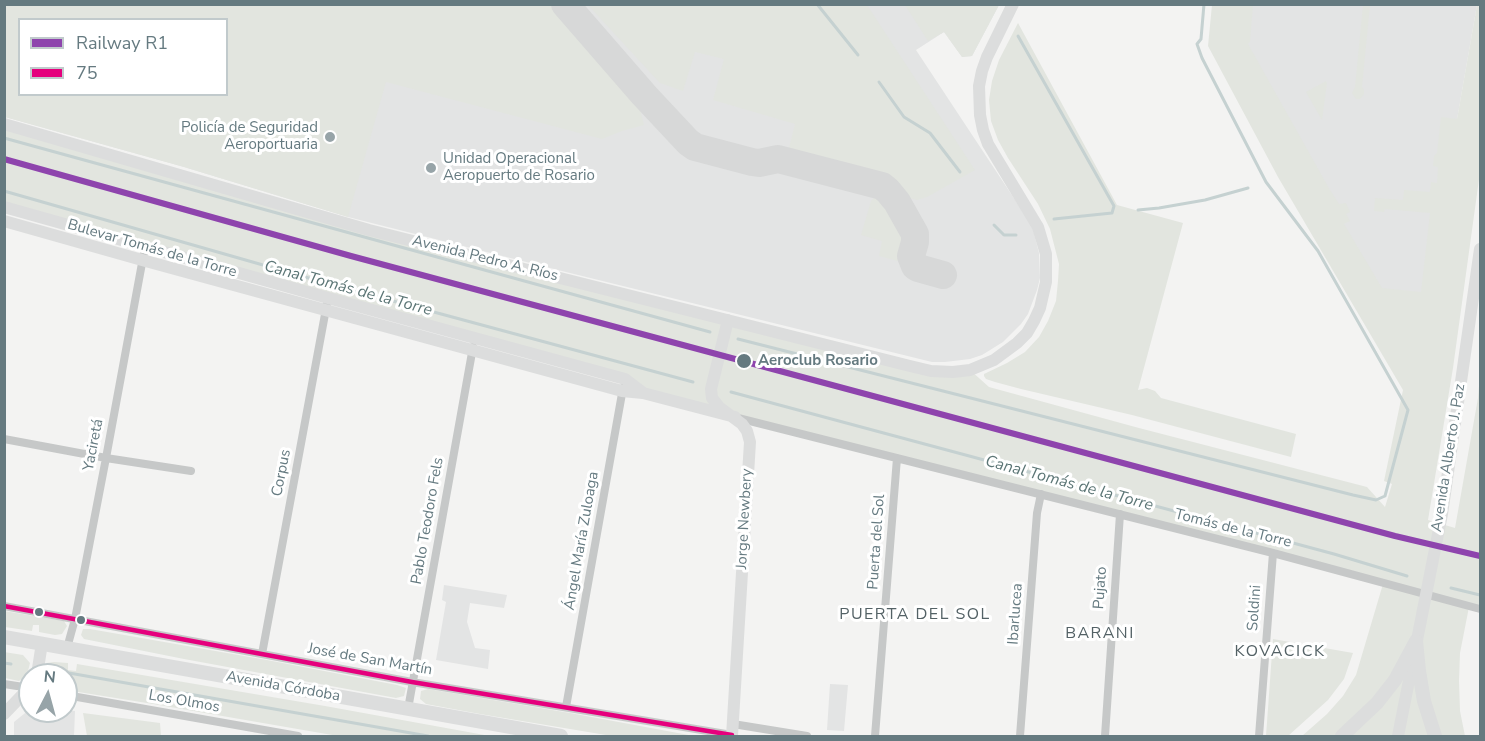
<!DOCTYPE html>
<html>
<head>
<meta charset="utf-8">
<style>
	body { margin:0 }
	#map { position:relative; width:1485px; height:741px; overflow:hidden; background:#f3f3f2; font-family:"Nunito Sans",sans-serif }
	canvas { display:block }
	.frame { position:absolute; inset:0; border:6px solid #657a80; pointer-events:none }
	.legend { position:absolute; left:18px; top:18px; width:210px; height:78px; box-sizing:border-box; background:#fff; border:2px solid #c1cacc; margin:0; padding:8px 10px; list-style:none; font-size:18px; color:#657a80 }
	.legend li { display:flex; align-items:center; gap:12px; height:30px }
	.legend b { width:30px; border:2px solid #c1cacc }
	.north { position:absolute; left:18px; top:663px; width:60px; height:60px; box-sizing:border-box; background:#fff; border:2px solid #c1cacc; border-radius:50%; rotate:6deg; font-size:16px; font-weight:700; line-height:24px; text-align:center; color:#657a80 }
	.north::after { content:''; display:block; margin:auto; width:21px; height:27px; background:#97a4a8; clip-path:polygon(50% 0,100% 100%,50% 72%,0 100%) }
</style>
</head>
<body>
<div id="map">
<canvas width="1485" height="741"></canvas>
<div class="frame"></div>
<ul class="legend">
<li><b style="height:8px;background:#8e44ad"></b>Railway R1</li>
<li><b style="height:8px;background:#e5007d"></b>75</li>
</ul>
<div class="north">N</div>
</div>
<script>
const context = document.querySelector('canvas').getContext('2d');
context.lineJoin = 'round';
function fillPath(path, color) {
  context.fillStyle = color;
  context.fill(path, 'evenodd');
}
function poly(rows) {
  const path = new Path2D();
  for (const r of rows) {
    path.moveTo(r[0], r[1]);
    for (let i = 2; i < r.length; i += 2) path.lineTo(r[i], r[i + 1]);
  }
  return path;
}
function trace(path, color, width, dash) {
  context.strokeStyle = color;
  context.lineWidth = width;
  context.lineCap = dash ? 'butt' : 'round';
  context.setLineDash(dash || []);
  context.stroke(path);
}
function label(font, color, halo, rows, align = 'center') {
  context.font = font + ' "Nunito Sans",sans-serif';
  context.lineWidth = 6;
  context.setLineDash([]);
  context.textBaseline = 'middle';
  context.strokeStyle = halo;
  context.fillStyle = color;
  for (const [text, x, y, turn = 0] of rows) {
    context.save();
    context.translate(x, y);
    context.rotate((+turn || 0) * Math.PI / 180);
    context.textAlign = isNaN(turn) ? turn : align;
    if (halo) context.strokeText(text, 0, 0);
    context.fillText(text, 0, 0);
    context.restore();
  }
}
const built = poly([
	[4,5,999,5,972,56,962,57,944,32,916,50,1027,218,1033,229,1039,253,1040,278,1037,290,1028,314,1021,324,1003,342,982,355,970,359,945,362,932,362,566,272,348,217,184,167,5,117],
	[20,20,226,20,226,94,20,94],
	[1231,5,1477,5,1441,211,1419,378,1227,44],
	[444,585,507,595,504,608,470,603,467,622,475,648,490,650,488,669,436,660,446,602,442,600],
	[830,684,848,685,844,731,827,730],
	[30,709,30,711,66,711,66,710,75,711,74,736,14,736,14,722]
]);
const green = poly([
	[4,5,553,5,637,98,644,125,622,131,602,139,386,82,348,217,184,167,5,117],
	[20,20,226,20,226,94,20,94],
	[588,5,867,5,975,170,927,197,917,200,903,196,891,182,788,152,795,124,713,100,724,59,695,52,683,91,660,83],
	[905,5,999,5,972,56,962,57,944,32,928,41],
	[1212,5,1253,5,1250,42,1248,44,1330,190,1339,204,1346,203,1350,212,1346,214,1350,221,1344,224,1382,288,1421,292,1430,213,1385,209,1384,212,1374,211,1375,198,1403,200,1404,190,1430,192,1431,182,1437,183,1438,167,1433,166,1434,156,1437,153,1441,117,1457,119,1477,5,1480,5,1480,172,1453,368,1428,520,1455,528,1478,398,1480,374,1480,609,1469,607,1460,653,1459,681,1460,711,1465,736,1302,736,1327,714,1343,696,1356,675,1383,584,643,393,625,379,5,207,4,124,369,230,910,366,970,370,989,387,1139,428,1367,487,1385,507,1392,484,1384,481,1403,390,1278,177,1208,46],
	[1363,5,1370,5,1362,87,1364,90,1364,94,1360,99,1356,99,1352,93,1355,87],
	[1018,23,1117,205,1183,223,1138,390,1147,388,1155,391,1161,398,1296,434,1291,457,1132,415,1021,389,995,382,986,379,984,376,984,374,1007,363,1025,352,1039,337,1048,321,1056,301,1058,281,1059,264,1050,229,1038,204,1008,158,998,140,991,121,989,100,992,81,999,60],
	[1326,81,1327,83,1322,120,1306,92],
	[874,198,879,198,886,201,907,239,901,262,879,256,882,241,861,235,871,201],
	[4,611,64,621,67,626,62,634,55,635,39,632,39,625,33,625,32,631,5,627],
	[83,629,90,629,267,660,397,685,406,688,404,696,396,698,184,659,84,639,81,635],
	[1273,639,1353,653,1344,679,1328,700,1288,736,1266,736],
	[4,652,23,655,30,663,27,675,19,681,5,678],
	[54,662,68,663,68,670,76,671,77,664,325,706,490,736,338,736,153,704,66,690,66,675,43,675,44,667,47,663],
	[428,689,570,713,694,736,612,736,480,714,426,704,420,699,421,691],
	[83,713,160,723,161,736,87,736]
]);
const stream = poly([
	[817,4,858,55],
	[1018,36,1114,206,1112,213,1054,219],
	[879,82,904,117,930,133,960,172],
	[4,138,710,332],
	[4,191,319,281,693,382],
	[1138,210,1159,208,1205,200,1248,188],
	[994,225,1004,235,1016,235],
	[738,339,1353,495,1376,500,1385,496,1408,410,1318,251,1266,182,1202,58,1197,44,1201,39,1204,4],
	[731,392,1334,554,1407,576],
	[1451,588,1480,595],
	[4,663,11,664],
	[52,670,428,736]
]);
const taxiway = poly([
	[565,4,644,95,688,142,695,147,752,162,759,163,778,159,882,186,888,191,897,202,915,234,915,242,911,256,915,266,918,268,943,275]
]);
const street = poly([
	[738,418,1273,553,1480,609],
	[4,439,106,458,191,471],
	[4,606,412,682,732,735],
	[67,648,75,619,106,458,145,247],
	[262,654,328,298],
	[4,684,30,688],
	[66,695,298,736],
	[566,707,623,388],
	[408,709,473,347],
	[733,724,807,736],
	[875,736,897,458],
	[1020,736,1037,513,1041,494],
	[1105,736,1120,514],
	[1259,736,1273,553]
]);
const secondary = poly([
	[4,124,369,230,910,366,931,371,953,372,970,370,994,360,1017,343,1027,333,1034,321,1040,308,1046,282,1046,254,1038,227,988,144,983,130,980,115,979,86,982,71,987,57,1013,4],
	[4,207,328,298,625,379,642,392],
	[4,221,142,260,622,391,643,393,735,417],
	[728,320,711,389,712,398,719,407,742,424,747,431,750,442,732,736],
	[37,675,42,643],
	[4,714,30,687],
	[1398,736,1442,514,1480,249]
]);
const primary = poly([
	[4,637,561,736],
	[1416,641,1419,671,1424,701,1435,736],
	[1342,736,1377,703,1395,680,1416,641]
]);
const bus1 = poly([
	[4,606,412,682,732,735]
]);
const rail1 = poly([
	[4,159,351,256,1395,536,1480,556]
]);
const markers = [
	[330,137,6,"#97a4a8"],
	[431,168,6,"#97a4a8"],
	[744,361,8,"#657a80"],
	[39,612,5,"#657a80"],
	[81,620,5,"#657a80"]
];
const poiNames = [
	["Policía de Seguridad",318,128],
	["Aeroportuaria",318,145],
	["Unidad Operacional",443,159,"left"],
	["Aeropuerto de Rosario",443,176,"left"]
];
const streetNames = [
	["Bulevar Tomás de la Torre",152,249,16],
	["Avenida Pedro A. Ríos",485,259,14],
	["Yaciretá",94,445,-79],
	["Avenida Alberto J. Paz",1449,458,-81],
	["Corpus",282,473,-79],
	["Jorge Newbery",745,519,-87],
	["Pablo Teodoro Fels",428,521,-80],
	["Tomás de la Torre",1233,529,14],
	["Ángel María Zuloaga",582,541,-80],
	["Puerta del Sol",877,542,-86],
	["Pujato",1101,588,-86],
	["Soldini",1255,608,-86],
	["Ibarlucea",1016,614,-86],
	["José de San Martín",370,660,10],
	["Avenida Córdoba",283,687,10],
	["Los Olmos",184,702,10]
];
const stopNames = [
	["Aeroclub Rosario",758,361]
];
const waterNames = [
	["Canal Tomás de la Torre",348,289,15],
	["Canal Tomás de la Torre",1069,484,15]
];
const neighbourhoodNames = [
	["PUERTA DEL SOL",915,615],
	["BARANI",1100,634],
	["KOVACICK",1280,652]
];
fillPath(built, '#e3e4e4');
fillPath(green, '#e2e5df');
trace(stream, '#c5d1d1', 3);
trace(taxiway, '#d7d8d8', 28);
trace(street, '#c6c8c8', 8);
trace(secondary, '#dcdddd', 12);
trace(primary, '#dcdddd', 14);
trace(bus1, '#e5007d', 4.5);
trace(rail1, '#8e44ad', 6);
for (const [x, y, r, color] of markers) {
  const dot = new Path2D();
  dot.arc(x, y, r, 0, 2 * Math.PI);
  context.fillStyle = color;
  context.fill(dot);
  trace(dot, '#fff', 2);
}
label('15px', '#657a80', '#fff', poiNames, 'right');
label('15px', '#657a80', '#fff', streetNames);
label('bold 15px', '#657a80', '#fff', stopNames, 'left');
label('italic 16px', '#5c7676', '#fff', waterNames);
context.letterSpacing = '1.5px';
label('16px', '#536165', '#fff', neighbourhoodNames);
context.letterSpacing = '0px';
</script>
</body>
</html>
